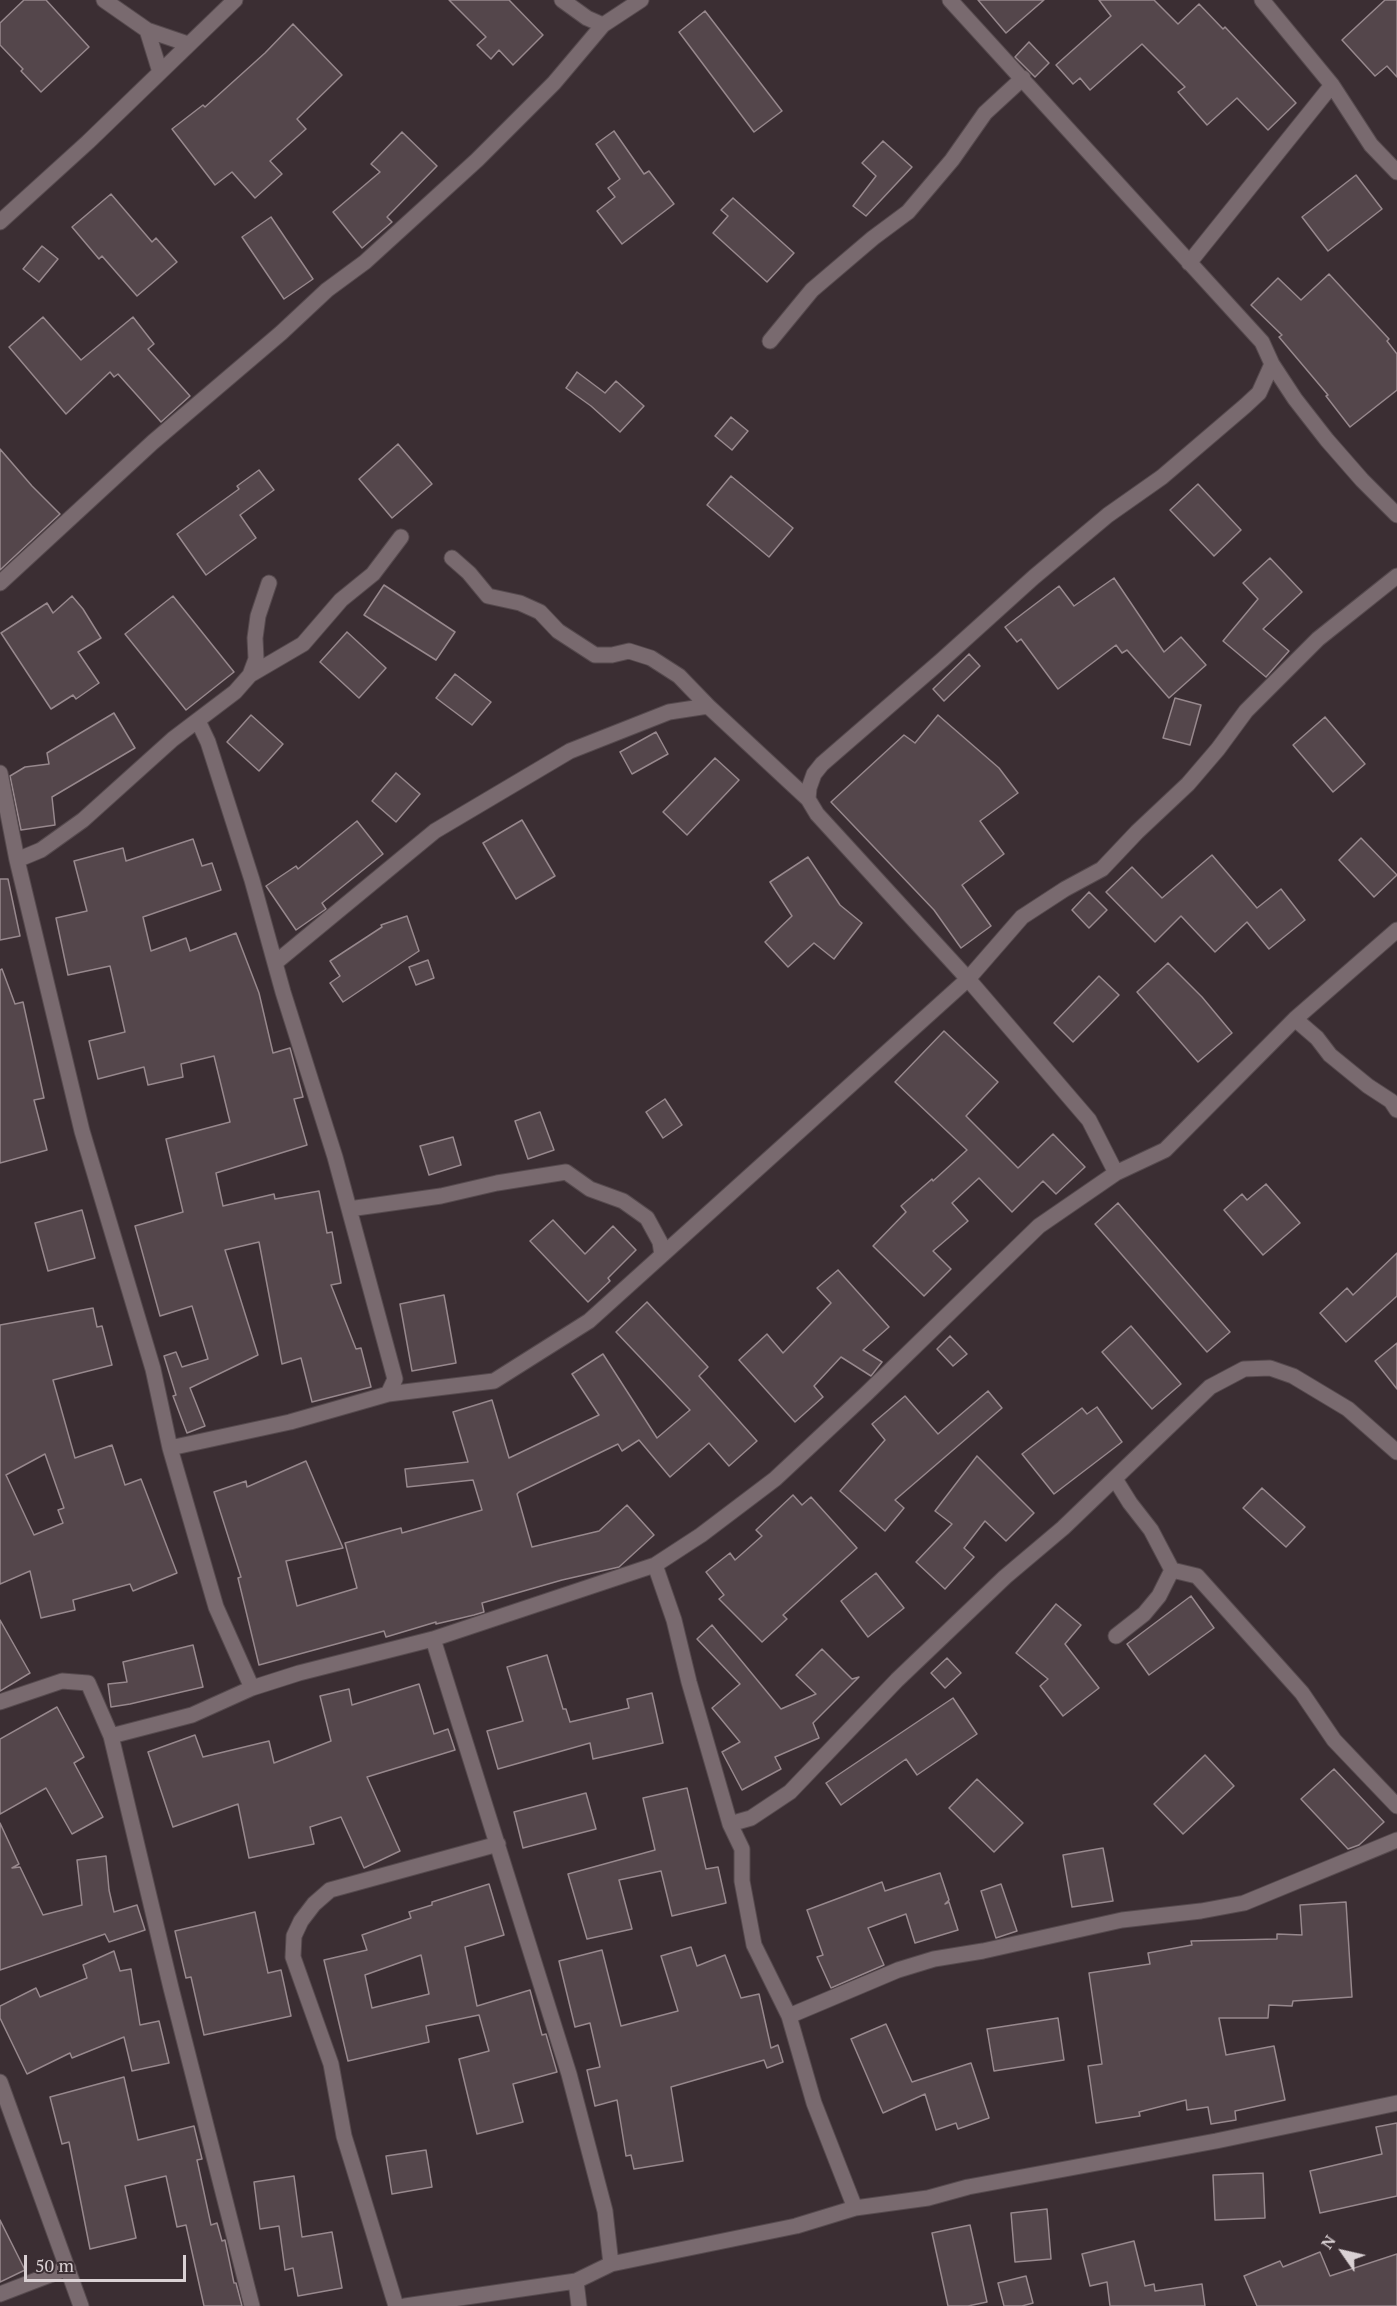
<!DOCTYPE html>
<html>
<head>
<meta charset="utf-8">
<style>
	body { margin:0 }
	#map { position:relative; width:1397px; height:2306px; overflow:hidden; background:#3b2e33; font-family:"PT Serif",serif }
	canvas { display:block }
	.north { position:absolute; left:1313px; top:2222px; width:60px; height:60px; -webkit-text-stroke:4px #3b2e33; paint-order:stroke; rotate:304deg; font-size:16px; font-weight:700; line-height:24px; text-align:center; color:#dad1d4 }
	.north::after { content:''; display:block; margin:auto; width:21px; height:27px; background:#dad1d4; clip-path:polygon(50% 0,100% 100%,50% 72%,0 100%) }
	.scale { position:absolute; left:24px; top:2255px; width:162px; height:27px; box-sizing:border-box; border:3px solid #dad1d4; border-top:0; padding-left:8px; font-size:18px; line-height:21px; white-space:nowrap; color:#dad1d4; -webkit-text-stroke:4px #3b2e33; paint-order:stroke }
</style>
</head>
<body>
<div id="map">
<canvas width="1397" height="2306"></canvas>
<div class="north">N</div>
<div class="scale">50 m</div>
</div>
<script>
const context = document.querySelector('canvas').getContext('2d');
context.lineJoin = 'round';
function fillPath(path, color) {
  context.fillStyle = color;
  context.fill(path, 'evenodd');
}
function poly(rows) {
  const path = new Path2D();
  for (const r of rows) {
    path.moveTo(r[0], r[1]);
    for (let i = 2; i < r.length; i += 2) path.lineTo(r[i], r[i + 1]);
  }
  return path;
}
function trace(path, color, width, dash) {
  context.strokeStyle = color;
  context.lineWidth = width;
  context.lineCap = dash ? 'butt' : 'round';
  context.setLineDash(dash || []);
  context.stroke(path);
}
const building = poly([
	[24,0,46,0,89,47,41,92,21,71,23,69,0,45,0,23,24,0],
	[449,0,509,0,543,35,513,65,499,50,491,59,477,45,486,37,449,0],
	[978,0,1044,0,1006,33,978,0],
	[1099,0,1154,0,1178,24,1199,4,1223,29,1225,27,1296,103,1268,130,1237,98,1207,125,1178,92,1185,87,1142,44,1090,90,1080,78,1073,84,1056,65,1111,16,1099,0],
	[1385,0,1397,0,1397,77,1387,66,1375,76,1342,40,1385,0],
	[705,11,782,111,754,132,679,32,705,11],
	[293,24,342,75,297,119,306,129,270,161,282,174,255,198,232,172,215,185,172,129,203,105,205,107,265,53,293,24],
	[1029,42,1049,63,1035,77,1015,57,1029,42],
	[614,131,644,174,649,171,674,204,622,244,597,211,615,197,608,188,620,179,596,144,614,131],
	[402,132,437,166,387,217,392,222,362,248,333,212,380,172,371,164,402,132],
	[883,141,912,167,866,216,853,206,876,176,862,163,883,141],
	[1356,175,1382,209,1328,251,1302,217,1356,175],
	[111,194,152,242,156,238,177,262,137,296,102,256,99,259,72,227,111,194],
	[733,198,794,253,767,282,713,233,728,216,721,210,733,198],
	[271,217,313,279,284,299,242,237,271,217],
	[42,246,58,259,39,282,23,269,42,246],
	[1329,274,1389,339,1387,341,1397,354,1397,390,1350,427,1326,396,1328,395,1279,337,1282,335,1251,305,1278,278,1301,300,1329,274],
	[43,317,81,360,133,317,154,344,148,349,190,396,161,422,118,374,114,377,110,372,66,414,9,347,43,317],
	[577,372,605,393,616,381,644,406,620,432,591,406,566,388,577,372],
	[731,417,748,431,732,450,715,436,731,417],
	[398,444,432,484,392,518,359,479,398,444],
	[0,449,32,486,60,514,0,570,0,449],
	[259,470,274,490,240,515,256,538,206,575,177,534,239,489,237,486,259,470],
	[731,476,793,528,769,557,707,505,731,476],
	[1198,484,1241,530,1214,556,1170,510,1198,484],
	[1270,558,1302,592,1263,629,1289,651,1266,677,1223,641,1258,599,1243,583,1270,558],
	[1114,578,1164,652,1181,637,1206,665,1169,698,1127,650,1122,653,1116,645,1058,689,1021,639,1017,642,1005,627,1059,586,1074,606,1114,578],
	[384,585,455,632,436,660,364,615,384,585],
	[72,596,83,609,101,638,78,652,99,683,76,699,73,695,51,709,1,633,47,603,53,613,72,596],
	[173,596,234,672,186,710,125,634,173,596],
	[347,632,386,668,359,698,320,662,347,632],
	[969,654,980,666,944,701,933,689,969,654],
	[455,674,491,702,472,725,436,698,455,674],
	[1175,698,1201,705,1190,745,1163,738,1175,698],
	[114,713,135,748,52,797,55,825,21,830,10,776,25,767,49,764,47,753,114,713],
	[251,715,283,744,259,771,227,742,251,715],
	[938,715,999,768,1018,793,980,821,1004,854,962,885,991,926,961,948,934,910,831,802,904,735,915,743,938,715],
	[1325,717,1365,764,1333,792,1293,745,1325,717],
	[656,732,668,754,632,774,620,752,656,732],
	[715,758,739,780,687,835,663,812,715,758],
	[396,773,420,794,396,822,372,801,396,773],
	[522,820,555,876,516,899,483,843,522,820],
	[357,821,383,854,322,903,326,909,296,930,266,886,296,866,298,869,357,821],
	[1361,838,1397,875,1374,897,1339,860,1361,838],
	[193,839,202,866,212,863,221,890,143,917,151,951,186,938,190,951,236,933,259,993,273,1053,290,1048,303,1097,294,1099,307,1145,216,1173,223,1206,274,1194,275,1199,319,1191,327,1233,332,1232,341,1283,331,1285,356,1349,361,1348,371,1387,312,1402,301,1358,282,1364,259,1242,225,1250,258,1355,190,1388,205,1426,187,1433,173,1396,176,1395,164,1356,176,1352,182,1367,208,1359,192,1306,160,1316,135,1226,183,1212,166,1139,230,1122,214,1056,181,1064,183,1077,148,1085,144,1067,98,1079,89,1041,125,1032,110,966,68,975,56,918,87,911,74,861,123,848,126,861,193,839],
	[1212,855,1257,908,1281,889,1305,920,1269,949,1247,922,1215,952,1181,916,1155,942,1106,892,1132,867,1162,898,1212,855],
	[808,857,840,905,862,923,834,959,814,943,788,967,765,942,792,916,770,882,808,857],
	[0,879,8,879,20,936,0,940,0,879],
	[1089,892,1107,910,1089,928,1072,910,1089,892],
	[407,916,419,951,343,1002,330,983,340,976,330,961,382,927,381,925,407,916],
	[428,960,434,978,416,985,409,967,428,960],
	[1168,963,1202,997,1232,1033,1198,1062,1137,992,1168,963],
	[2,969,15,1004,23,1002,44,1098,34,1100,47,1150,0,1163,0,970,2,969],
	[1099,976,1119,995,1073,1042,1054,1023,1099,976],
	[944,1031,998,1082,966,1116,1018,1168,1053,1134,1085,1167,1056,1194,1043,1181,1012,1212,979,1178,952,1203,968,1221,933,1251,951,1269,924,1296,873,1246,906,1212,901,1206,932,1179,933,1181,967,1150,895,1082,944,1031],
	[665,1099,682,1125,663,1138,646,1112,665,1099],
	[540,1112,554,1150,528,1159,515,1121,540,1112],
	[453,1137,461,1165,429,1175,420,1146,453,1137],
	[1266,1184,1300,1223,1263,1255,1224,1210,1242,1194,1247,1200,1266,1184],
	[1118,1203,1230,1332,1207,1352,1095,1224,1118,1203],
	[82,1210,95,1258,48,1271,35,1223,82,1210],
	[553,1220,585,1254,613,1226,636,1250,608,1278,610,1281,588,1302,530,1241,553,1220],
	[1397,1253,1397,1296,1346,1342,1320,1313,1347,1288,1353,1295,1397,1253],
	[838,1270,889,1327,863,1350,882,1362,871,1376,841,1357,814,1386,823,1397,795,1422,739,1360,767,1334,783,1353,831,1303,817,1288,838,1270],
	[444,1295,456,1363,412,1371,400,1304,444,1295],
	[647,1302,708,1367,699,1376,757,1441,729,1466,709,1443,670,1477,639,1440,622,1451,618,1444,519,1492,517,1494,532,1547,599,1531,627,1505,654,1535,619,1567,562,1580,482,1603,484,1612,474,1615,436,1624,436,1622,386,1637,384,1631,259,1665,238,1578,241,1577,214,1492,246,1481,247,1487,306,1461,343,1548,286,1561,297,1606,357,1588,345,1543,401,1528,402,1533,482,1510,473,1480,407,1487,405,1469,468,1462,453,1412,492,1400,509,1458,599,1415,572,1374,603,1354,657,1438,690,1410,616,1332,647,1302],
	[93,1308,97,1327,102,1326,112,1365,53,1380,75,1458,112,1445,125,1485,141,1479,177,1573,133,1591,130,1584,73,1600,75,1610,41,1618,30,1571,0,1584,0,1325,93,1308],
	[45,1454,64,1508,58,1510,63,1523,34,1535,6,1475,45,1454],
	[1131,1326,1181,1384,1152,1409,1102,1352,1131,1326],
	[950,1336,967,1354,953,1366,937,1349,950,1336],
	[1397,1343,1397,1389,1375,1361,1397,1343],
	[988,1391,1002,1408,895,1500,904,1508,885,1531,840,1491,885,1440,872,1424,905,1396,938,1434,988,1391],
	[1097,1407,1122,1442,1054,1494,1022,1454,1082,1408,1087,1414,1097,1407],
	[977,1456,1034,1513,1006,1541,985,1521,964,1548,974,1557,945,1589,916,1562,952,1524,935,1511,977,1456],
	[1262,1488,1305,1527,1286,1547,1243,1508,1262,1488],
	[793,1495,802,1505,811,1497,857,1548,783,1615,787,1619,762,1642,719,1599,724,1595,706,1572,730,1553,735,1560,762,1536,756,1530,793,1495],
	[876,1573,904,1608,868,1637,841,1601,876,1573],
	[1191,1596,1214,1628,1149,1675,1127,1644,1191,1596],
	[1056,1604,1081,1625,1065,1644,1099,1688,1063,1716,1040,1686,1048,1679,1016,1653,1056,1604],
	[0,1620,30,1673,0,1691,0,1620],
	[712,1625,781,1709,816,1694,796,1675,822,1649,852,1679,859,1677,813,1723,819,1738,775,1757,781,1769,742,1790,722,1752,740,1742,712,1708,740,1684,697,1639,712,1625],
	[193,1645,203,1687,130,1704,111,1707,108,1684,127,1682,123,1662,193,1645],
	[547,1655,563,1709,566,1709,570,1722,629,1708,627,1699,652,1693,663,1743,593,1759,590,1743,498,1769,487,1731,523,1721,507,1667,547,1655],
	[947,1658,961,1673,945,1688,931,1673,947,1658],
	[419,1684,434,1734,448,1729,455,1750,367,1777,400,1851,364,1868,341,1817,310,1827,314,1844,249,1858,238,1804,173,1827,148,1752,195,1735,203,1757,269,1741,274,1763,331,1741,320,1696,349,1689,352,1705,419,1684],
	[953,1698,977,1734,917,1775,906,1759,841,1805,826,1783,953,1698],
	[57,1707,84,1757,74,1763,103,1817,72,1834,46,1788,0,1814,0,1739,57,1707],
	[1205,1755,1234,1786,1183,1834,1154,1804,1205,1755],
	[1334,1769,1384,1822,1359,1845,1348,1849,1301,1799,1334,1769],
	[977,1779,1023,1823,994,1852,949,1808,977,1779],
	[687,1788,706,1869,718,1867,726,1903,672,1916,661,1871,619,1880,632,1929,587,1939,568,1874,655,1850,643,1798,687,1788],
	[586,1793,596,1829,523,1848,514,1812,586,1793],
	[0,1823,19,1864,12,1868,20,1867,43,1915,82,1905,77,1860,106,1856,109,1890,114,1912,137,1905,145,1930,109,1942,105,1934,0,1970,0,1823],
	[1103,1848,1113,1901,1072,1907,1063,1855,1103,1848],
	[940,1873,949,1900,945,1904,949,1902,958,1930,915,1943,906,1914,868,1928,884,1965,831,1988,817,1957,823,1955,807,1910,882,1882,885,1891,940,1873],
	[489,1884,504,1935,465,1947,477,2006,530,1990,542,2035,546,2034,557,2072,513,2084,523,2122,477,2134,459,2059,489,2051,479,2015,426,2026,429,2042,348,2061,324,1960,367,1950,362,1935,411,1918,409,1912,432,1905,432,1902,489,1884],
	[421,1955,429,1994,372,2008,365,1975,421,1955],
	[1001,1884,1017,1931,996,1938,981,1891,1001,1884],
	[1346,1902,1352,1997,1293,2001,1292,2006,1269,2005,1268,2018,1219,2018,1226,2055,1274,2046,1285,2100,1235,2111,1236,2120,1211,2124,1208,2107,1187,2110,1186,2100,1139,2112,1140,2116,1096,2123,1088,2066,1102,2064,1089,1973,1150,1964,1148,1953,1192,1945,1191,1941,1277,1939,1277,1934,1302,1935,1300,1905,1346,1902],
	[255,1912,268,1973,281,1970,291,2016,204,2035,191,1977,186,1978,175,1931,255,1912],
	[691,1947,697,1966,725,1955,741,1998,759,1994,771,2048,778,2045,783,2062,767,2068,764,2060,671,2087,683,2161,634,2169,631,2155,626,2156,617,2100,595,2106,587,2070,600,2067,590,2023,575,2027,559,1961,602,1950,621,2026,678,2011,661,1956,691,1947],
	[114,1951,120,1971,131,1969,140,2025,159,2021,169,2063,132,2071,124,2037,72,2058,70,2053,27,2074,0,2018,0,2006,36,1988,40,1997,87,1978,83,1965,114,1951],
	[1058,2018,1064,2060,994,2071,987,2029,1058,2018],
	[886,2024,912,2082,971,2063,989,2118,958,2129,956,2123,936,2130,925,2094,883,2113,851,2039,886,2024],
	[124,2077,138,2140,194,2126,202,2159,197,2160,211,2225,217,2223,222,2241,225,2240,234,2283,236,2283,242,2306,204,2306,186,2225,177,2227,166,2176,125,2186,136,2238,90,2249,69,2142,62,2144,50,2097,124,2077],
	[1397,2123,1397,2196,1320,2213,1310,2171,1382,2154,1376,2127,1397,2123],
	[426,2150,432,2187,392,2194,386,2156,426,2150],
	[1263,2173,1265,2218,1215,2220,1213,2175,1263,2173],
	[294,2176,302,2237,332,2232,342,2288,298,2296,293,2268,285,2270,279,2226,260,2229,254,2182,294,2176],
	[1047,2209,1051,2259,1015,2262,1011,2213,1047,2209],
	[0,2220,25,2270,0,2282,0,2220],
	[970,2225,987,2302,968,2306,948,2306,932,2233,970,2225],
	[1134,2241,1145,2286,1154,2284,1155,2291,1202,2284,1205,2306,1110,2306,1107,2282,1090,2286,1082,2254,1134,2241],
	[1320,2252,1330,2276,1397,2254,1397,2306,1257,2306,1244,2276,1280,2261,1283,2267,1320,2252],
	[1026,2276,1033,2303,1022,2306,1004,2306,998,2283,1026,2276]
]);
const street = poly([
	[104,0,147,30,188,44],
	[562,0,587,18,603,25],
	[950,0,1262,342,1272,364,1295,399,1327,440,1362,480,1397,515],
	[1262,0,1332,85,1371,145,1397,172],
	[147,30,160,72],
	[0,222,88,142,235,0],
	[1189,263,1332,85],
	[770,341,812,290,873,238,908,212,952,160,985,113,1023,78],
	[452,558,469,573,488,596,520,603,540,612,558,631,595,655,612,655,629,651,651,658,679,676,708,706],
	[0,583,153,442,281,333,327,290,365,262,477,160,554,83,603,25,641,0],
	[250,675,303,644,341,600,373,574,401,537],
	[0,773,17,860,82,1131,153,1369,170,1448,216,1607,252,1688],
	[17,860,41,850,83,820,173,739,235,692,250,675,256,659,255,638,258,616,269,583],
	[275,963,435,831,570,751,669,712,708,706,808,799],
	[1295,1019,1317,1038,1330,1055,1368,1086,1391,1101,1397,1110],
	[1116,1173,1089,1120,968,979,817,814,808,799,809,788,814,774,822,764,942,660,1034,577,1108,515,1162,477,1245,406,1259,393,1272,364],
	[349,1209,441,1196,497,1183,566,1172,590,1189,623,1201,647,1218,660,1242,662,1255],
	[388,1394,494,1381,589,1321,968,979,1022,917,1065,889,1102,869,1137,832,1188,784,1218,749,1246,711,1318,639,1397,576],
	[170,1448,290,1422,388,1394,395,1379,335,1157,283,992,252,880,208,742,198,721],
	[1115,1479,1130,1503,1151,1530,1172,1570,1197,1576,1302,1693,1334,1740,1397,1806],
	[655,1565,674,1620,689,1682,730,1824,742,1849,742,1881,754,1945,789,2016,814,2103,855,2208],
	[1116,1636,1144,1614,1159,1596,1172,1570],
	[433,1639,569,2074,605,2211,611,2264],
	[0,1702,62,1681,88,1683,111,1736,192,1715,252,1688,299,1673,433,1639,655,1565,701,1535,775,1479,865,1395,1039,1226,1116,1173,1165,1150,1295,1019,1397,930],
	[111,1736,171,1988,252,2306],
	[730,1824,751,1818,790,1792,897,1680,1005,1577,1063,1528,1210,1387,1244,1369,1270,1368,1293,1376,1348,1409,1397,1452],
	[789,2016,898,1970,934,1959,983,1951,1122,1920,1201,1911,1244,1903,1397,1840],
	[0,2082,81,2306],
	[576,2281,579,2306],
	[0,2294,68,2268],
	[396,2306,344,2136,331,2064,293,1957,294,1936,301,1921,314,1904,330,1890,498,1844],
	[405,2306,576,2281,611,2264,796,2226,855,2208,928,2198,968,2187,1216,2141,1397,2103]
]);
fillPath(building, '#54464b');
trace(building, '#97888d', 1.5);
trace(street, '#564a4e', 17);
trace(street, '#796a6f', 15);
</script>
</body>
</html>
